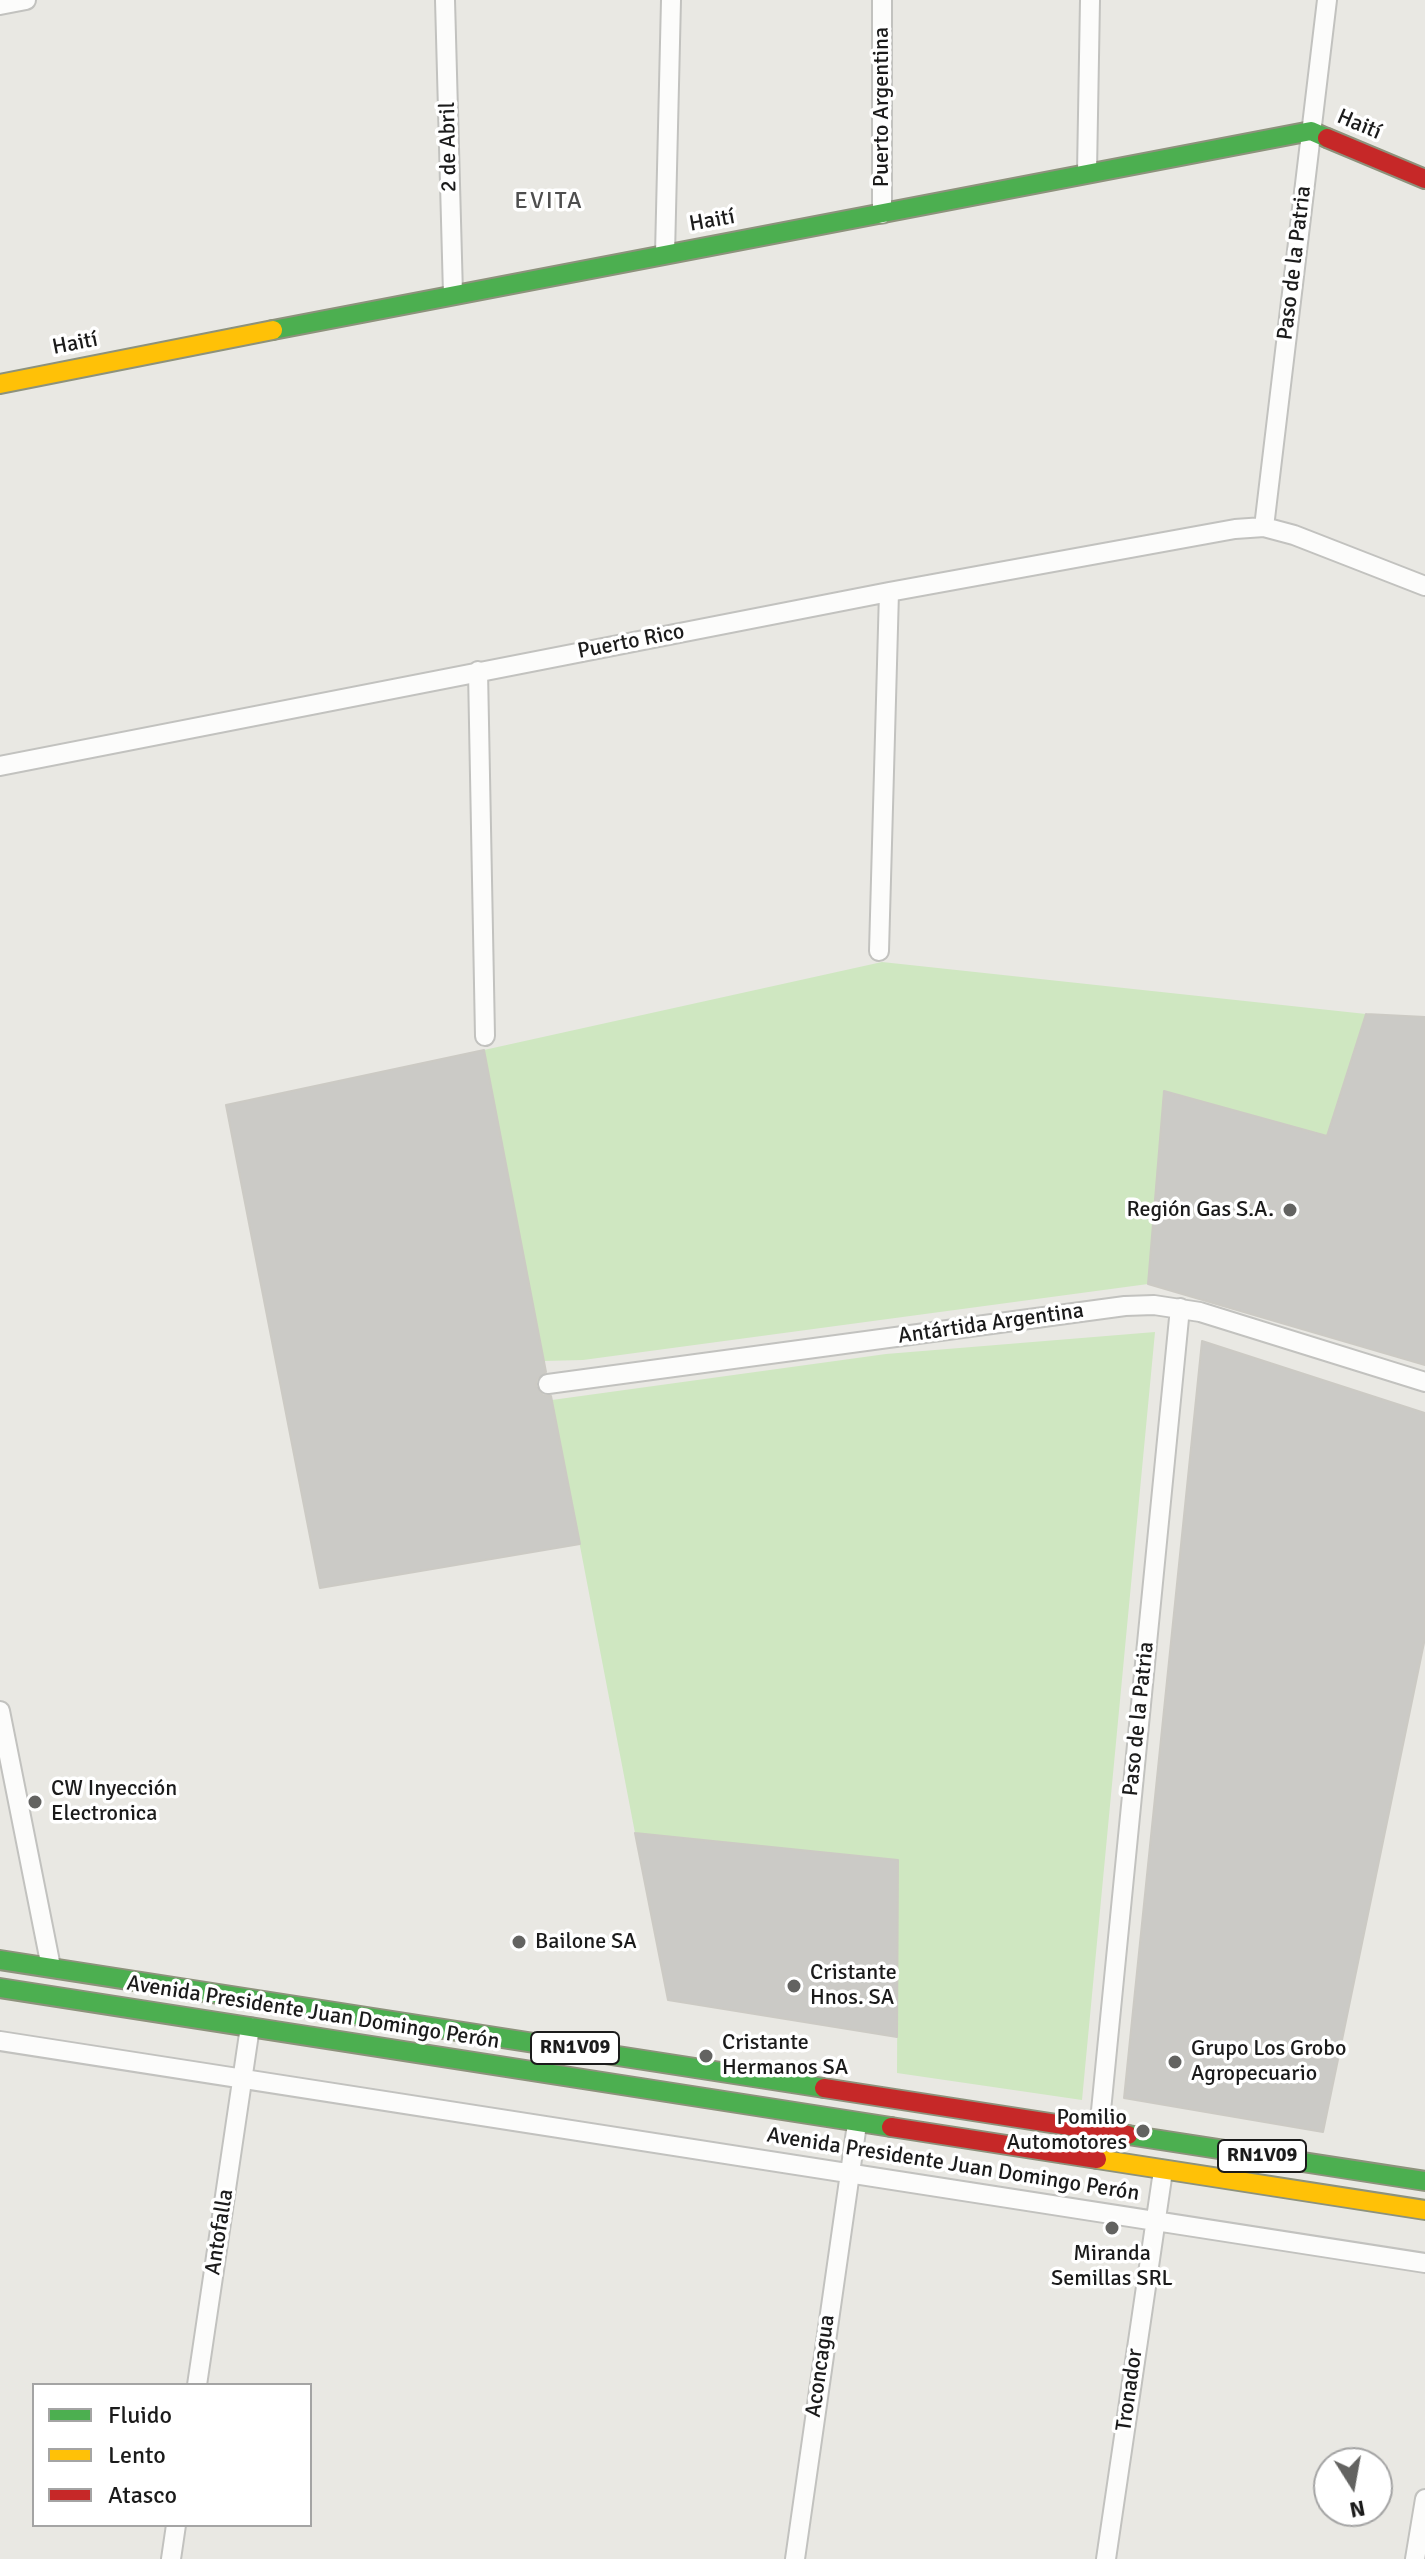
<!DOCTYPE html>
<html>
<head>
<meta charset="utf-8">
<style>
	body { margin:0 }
	#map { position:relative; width:1425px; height:2559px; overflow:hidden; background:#e9e8e3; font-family:Signika,sans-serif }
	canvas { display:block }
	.legend { position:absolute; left:32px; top:2383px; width:280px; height:144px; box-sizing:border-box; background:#fff; border:2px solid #a4a4a4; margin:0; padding:10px 14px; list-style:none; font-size:24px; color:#1b1b1b }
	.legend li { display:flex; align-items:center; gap:16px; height:40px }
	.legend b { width:40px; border:2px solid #a4a4a4 }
	.north { position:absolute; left:1313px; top:2447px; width:80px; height:80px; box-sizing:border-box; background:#fff; border:2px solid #a4a4a4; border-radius:50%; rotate:169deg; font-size:22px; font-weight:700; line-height:32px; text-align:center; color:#1b1b1b }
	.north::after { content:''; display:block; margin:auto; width:28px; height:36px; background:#636361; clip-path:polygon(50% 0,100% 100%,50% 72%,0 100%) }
</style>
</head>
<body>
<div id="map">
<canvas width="1425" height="2559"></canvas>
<ul class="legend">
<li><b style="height:10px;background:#4caf50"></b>Fluido</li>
<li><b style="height:10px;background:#ffc107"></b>Lento</li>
<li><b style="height:10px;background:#c62828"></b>Atasco</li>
</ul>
<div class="north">N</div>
</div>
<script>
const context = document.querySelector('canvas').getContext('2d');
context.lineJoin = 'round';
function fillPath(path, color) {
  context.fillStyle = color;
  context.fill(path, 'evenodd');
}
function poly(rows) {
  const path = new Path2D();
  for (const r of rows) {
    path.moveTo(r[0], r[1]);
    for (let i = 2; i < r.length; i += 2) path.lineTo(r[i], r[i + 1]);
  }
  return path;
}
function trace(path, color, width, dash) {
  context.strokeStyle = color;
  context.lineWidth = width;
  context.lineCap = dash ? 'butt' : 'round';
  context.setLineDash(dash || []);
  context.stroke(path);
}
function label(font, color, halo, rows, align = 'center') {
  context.font = font + ' Signika,sans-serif';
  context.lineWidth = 7;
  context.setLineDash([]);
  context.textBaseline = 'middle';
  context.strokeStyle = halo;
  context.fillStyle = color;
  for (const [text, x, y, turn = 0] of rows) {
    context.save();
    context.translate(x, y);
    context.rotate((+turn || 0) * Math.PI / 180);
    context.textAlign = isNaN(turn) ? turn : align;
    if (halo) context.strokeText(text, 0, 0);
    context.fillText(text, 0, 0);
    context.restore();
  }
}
const grass = poly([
	[882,962,1366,1014,1327,1136,1164,1092,1148,1284,583,1360,544,1361,484,1050],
	[1155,1332,1082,2100,897,2073,898,1861,635,1833,552,1400,886,1354]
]);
const building = poly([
	[1366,1014,1425,1017,1425,1365,1148,1284,1164,1091,1327,1136,1366,1014],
	[484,1050,546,1372,537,1379,536,1386,543,1395,551,1396,580,1544,320,1588,226,1105,484,1050],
	[1202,1341,1425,1413,1425,1638,1323,2132,1124,2098,1202,1341],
	[635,1833,898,1860,897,2037,668,2000,635,1833]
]);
const street = poly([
	[445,0,453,294],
	[0,5,26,0],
	[1087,172,1090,0],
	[882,214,882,0],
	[665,254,671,0],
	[1264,527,1327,0],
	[478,671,485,1036],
	[0,766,889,592,1235,529,1264,527,1294,535,1425,586],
	[879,951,889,592],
	[548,1384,1125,1306,1154,1305,1200,1312,1425,1382],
	[0,1711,51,1967],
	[0,2041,1425,2263],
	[1099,2131,1180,1308],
	[197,2385,250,2027],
	[171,2559,176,2525],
	[795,2559,857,2124],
	[1106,2559,1163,2171],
	[1415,2559,1425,2499]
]);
const fast = poly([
	[273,330,1311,131,1327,138],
	[0,1960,824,2088],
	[0,1988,891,2127],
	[1128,2135,1425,2181]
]);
const slow = poly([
	[0,384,273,330],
	[1097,2159,1425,2210]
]);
const jam = poly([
	[1327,138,1425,179],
	[824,2088,1128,2135],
	[891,2127,1097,2159]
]);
const markers = [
	[1290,1210,8,"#636361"],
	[35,1802,8,"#636361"],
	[519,1942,8,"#636361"],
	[794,1986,8,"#636361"],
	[706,2056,8,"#636361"],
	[1175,2062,8,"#636361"],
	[1143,2131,8,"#636361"],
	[1112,2228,8,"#636361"]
];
const shields = [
	[575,2048,88],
	[1262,2156,88]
];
const shieldNames = [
	["RN1V09",575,2048],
	["RN1V09",1262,2156]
];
const streetNames = [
	["Puerto Argentina",882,107,-90],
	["Haití",1359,125,23],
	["2 de Abril",449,147,-91],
	["Haití",712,221,-10],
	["Paso de la Patria",1295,263,-83],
	["Haití",75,344,-11],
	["Puerto Rico",631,642,-11],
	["Antártida Argentina",991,1324,-8],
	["Paso de la Patria",1139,1719,-84],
	["Avenida Presidente Juan Domingo Perón",313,2013,9],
	["Avenida Presidente Juan Domingo Perón",953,2165,9],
	["Antofalla",220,2232,-81],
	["Aconcagua",821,2366,-82],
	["Tronador",1130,2390,-82]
];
const poiNames = [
	["Región Gas S.A.",1274,1210,"right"],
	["CW Inyección",51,1789],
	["Electronica",51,1814],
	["Bailone SA",535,1942],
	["Cristante",810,1973],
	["Hnos. SA",810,1998],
	["Cristante",722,2043],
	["Hermanos SA",722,2068],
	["Grupo Los Grobo",1191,2049],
	["Agropecuario",1191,2074],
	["Pomilio",1127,2118,"right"],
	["Automotores",1127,2143,"right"],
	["Miranda",1112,2254,"center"],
	["Semillas SRL",1112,2279,"center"]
];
const neighbourhoodNames = [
	["EVITA",549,202]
];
fillPath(grass, '#cfe7c1');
fillPath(building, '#cbcac6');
trace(building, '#cccac4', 2);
trace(street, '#c2c2bf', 22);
trace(fast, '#8d927c', 22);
trace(slow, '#8d927c', 22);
trace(jam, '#8d927c', 22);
trace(street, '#fcfcfb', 18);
trace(fast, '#4caf50', 18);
trace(slow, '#ffc107', 18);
trace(jam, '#c62828', 18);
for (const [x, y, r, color] of markers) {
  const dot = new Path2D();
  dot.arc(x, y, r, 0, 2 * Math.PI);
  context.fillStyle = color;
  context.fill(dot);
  trace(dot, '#fff', 3);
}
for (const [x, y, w] of shields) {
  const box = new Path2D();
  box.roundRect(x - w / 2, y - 16, w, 32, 6);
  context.fillStyle = '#fff';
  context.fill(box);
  trace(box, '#1b1b1b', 2);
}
label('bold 20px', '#1b1b1b', null, shieldNames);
label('22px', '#1b1b1b', '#fff', streetNames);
label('22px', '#1b1b1b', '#fff', poiNames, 'left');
context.letterSpacing = '2px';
label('24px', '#4e4e4e', '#fff', neighbourhoodNames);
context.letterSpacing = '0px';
</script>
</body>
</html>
